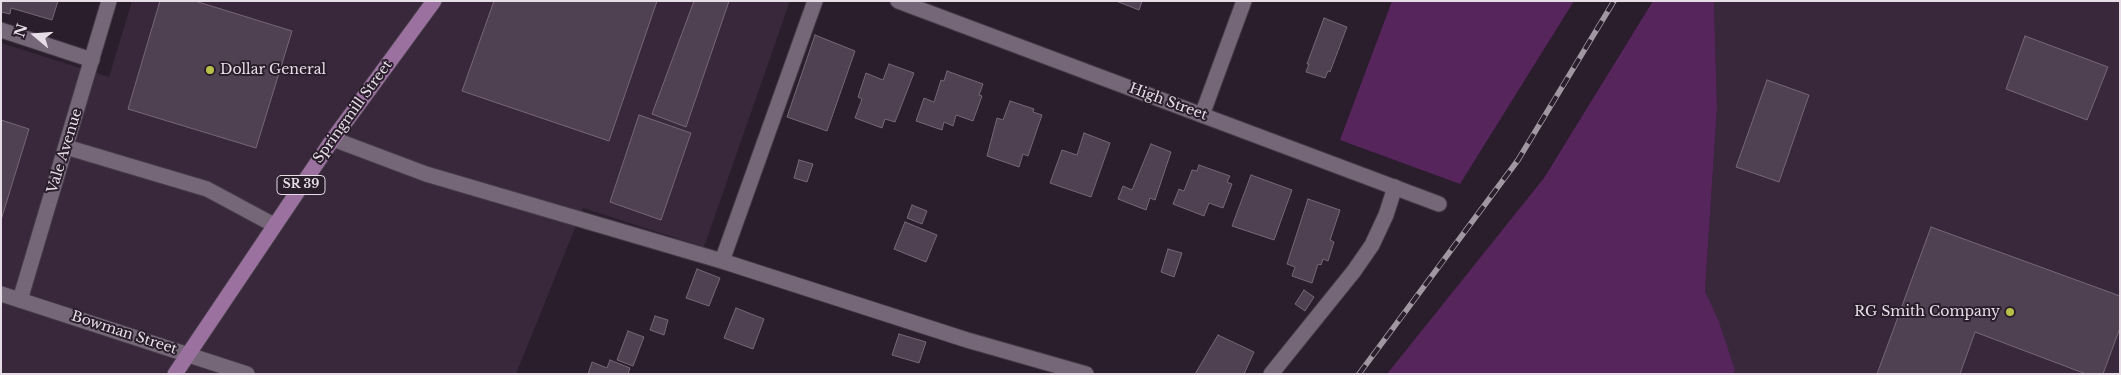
<!DOCTYPE html>
<html>
<head>
<meta charset="utf-8">
<style>
	body { margin:0 }
	#map { position:relative; width:2121px; height:375px; overflow:hidden; background:#2a1d2c; font-family:"Libre Baskerville",serif }
	canvas { display:block }
	.frame { position:absolute; inset:0; border:2px solid #e6dde7; pointer-events:none }
	.north { position:absolute; left:10px; top:10px; width:50px; height:50px; -webkit-text-stroke:4px #2a1d2c; paint-order:stroke; rotate:288deg; font-size:14px; font-weight:700; line-height:20px; text-align:center; color:#e6dde7 }
	.north::after { content:''; display:block; margin:auto; width:18px; height:22px; background:#e6dde7; clip-path:polygon(50% 0,100% 100%,50% 72%,0 100%) }
</style>
</head>
<body>
<div id="map">
<canvas width="2121" height="375"></canvas>
<div class="frame"></div>
<div class="north">N</div>
</div>
<script>
const context = document.querySelector('canvas').getContext('2d');
context.lineJoin = 'round';
function fillPath(path, color) {
  context.fillStyle = color;
  context.fill(path, 'evenodd');
}
function poly(rows) {
  const path = new Path2D();
  for (const r of rows) {
    path.moveTo(r[0], r[1]);
    for (let i = 2; i < r.length; i += 2) path.lineTo(r[i], r[i + 1]);
  }
  return path;
}
function trace(path, color, width, dash) {
  context.strokeStyle = color;
  context.lineWidth = width;
  context.lineCap = dash ? 'butt' : 'round';
  context.setLineDash(dash || []);
  context.stroke(path);
}
function label(font, color, halo, rows, align = 'center') {
  context.font = font + ' "Libre Baskerville",serif';
  context.lineWidth = 4;
  context.setLineDash([]);
  context.textBaseline = 'middle';
  context.strokeStyle = halo;
  context.fillStyle = color;
  for (const [text, x, y, turn = 0] of rows) {
    context.save();
    context.translate(x, y);
    context.rotate((+turn || 0) * Math.PI / 180);
    context.textAlign = isNaN(turn) ? turn : align;
    if (halo) context.strokeText(text, 0, 0);
    context.fillText(text, 0, 0);
    context.restore();
  }
}
const built = poly([
	[132,1,790,1,704,247,583,208,516,374,1,374,1,43,109,77],
	[1714,1,2120,1,2120,374,1734,374,1735,370,1705,291,1717,108]
]);
const green = poly([
	[1392,1,1574,1,1460,184,1340,140],
	[1653,1,1714,1,1717,108,1705,291,1719,322,1735,370,1734,374,1387,374,1544,178]
]);
const building = poly([
	[1,1,58,1,52,20,11,8,10,14,1,12,1,1],
	[160,1,195,1,292,31,256,148,128,109,160,1],
	[494,1,657,1,609,141,462,91,494,1],
	[694,1,729,1,686,127,652,114,694,1],
	[1116,1,1142,1,1139,10,1116,1],
	[1324,18,1347,27,1330,72,1328,71,1325,78,1306,72,1309,64,1307,64,1324,18],
	[815,35,855,51,827,131,787,117,815,35],
	[2025,36,2108,67,2087,120,2006,89,2025,36],
	[889,64,914,73,895,122,885,119,882,128,855,118,862,99,858,97,866,73,883,80,889,64],
	[947,71,983,84,979,95,982,96,973,121,956,115,953,126,944,122,942,130,916,121,924,98,934,102,941,80,944,81,947,71],
	[1767,80,1809,95,1779,182,1736,167,1767,80],
	[1010,101,1034,109,1033,112,1042,115,1028,156,1023,154,1019,167,987,156,997,118,1003,120,1010,101],
	[639,115,691,133,661,220,610,202,639,115],
	[1,120,29,129,1,220,1,120],
	[1084,133,1110,143,1091,197,1050,183,1062,150,1077,155,1084,133],
	[1151,144,1171,152,1155,200,1150,198,1146,210,1118,199,1123,186,1132,190,1151,144],
	[799,160,813,164,807,182,794,178,799,160],
	[1199,165,1230,176,1227,182,1232,184,1223,208,1209,203,1204,216,1173,204,1179,189,1184,191,1192,170,1197,171,1199,165],
	[1251,175,1292,190,1274,240,1232,226,1251,175],
	[1308,199,1340,210,1330,240,1334,242,1328,261,1323,259,1321,265,1318,264,1312,283,1292,276,1295,267,1287,264,1308,199],
	[912,205,927,211,922,224,907,218,912,205],
	[905,222,937,235,926,262,894,249,905,222],
	[1931,227,2120,296,2120,328,2103,374,2086,374,1975,332,1960,374,1877,374,1931,227],
	[1168,249,1182,253,1174,277,1161,272,1168,249],
	[697,269,720,278,709,306,686,298,697,269],
	[1304,290,1314,297,1305,311,1295,304,1304,290],
	[736,308,764,319,753,349,724,338,736,308],
	[655,316,668,320,664,335,650,330,655,316],
	[628,331,644,337,633,366,617,360,628,331],
	[899,334,926,342,919,363,892,355,899,334],
	[1218,335,1254,352,1244,374,1195,374,1218,335],
	[610,360,630,368,628,374,588,374,592,362,607,368,610,360]
]);
const service = poly([
	[1,30,92,60],
	[1202,115,1244,1],
	[333,139,426,174,722,261,967,340,1086,374],
	[66,147,207,189,274,225],
	[722,261,815,1],
	[1271,374,1354,271,1372,245,1386,215,1395,187]
]);
const minor = poly([
	[898,1,1439,204],
	[20,300,109,1]
]);
const tertiary = poly([
	[1,294,247,374]
]);
const primary = poly([
	[175,374,333,139,434,1]
]);
const rail = poly([
	[1359,374,1518,160,1614,1]
]);
const markers = [
	[210,70,5,"#b8c147"],
	[2010,312,5,"#b8c147"]
];
const shields = [
	[301,185,48]
];
const shieldNames = [
	["SR 39",301,185]
];
const poiNames = [
	["Dollar General",220,70],
	["RG Smith Company",2000,312,"right"]
];
const streetNames = [
	["High Street",1168,102,20],
	["Springmill Street",353,112,-54],
	["Vale Avenue",65,151,-73],
	["Bowman Street",124,333,18]
];
fillPath(built, '#39283b');
fillPath(green, '#56255c');
fillPath(building, '#4f4151');
trace(building, '#766777', 1);
trace(service, '#453a47', 17);
trace(minor, '#453a47', 17);
trace(tertiary, '#453a47', 17);
trace(primary, '#453a47', 17);
trace(service, '#766778', 15);
trace(minor, '#766778', 15);
trace(tertiary, '#766778', 15);
trace(primary, '#9b729f', 15);
trace(rail, '#a197a3', 5.5);
trace(rail, '#2a1d2c', 4, [11]);
for (const [x, y, r, color] of markers) {
  const dot = new Path2D();
  dot.arc(x, y, r, 0, 2 * Math.PI);
  context.fillStyle = color;
  context.fill(dot);
  trace(dot, '#2a1d2c', 2);
}
for (const [x, y, w] of shields) {
  const box = new Path2D();
  box.roundRect(x - w / 2, y - 9.5, w, 19, 4);
  context.fillStyle = '#2a1d2c';
  context.fill(box);
  trace(box, '#e6dde7', 1);
}
label('bold 12px', '#e6dde7', null, shieldNames);
label('14px', '#e6dde7', '#2a1d2c', poiNames, 'left');
label('14px', '#e6dde7', '#2a1d2c', streetNames);
</script>
</body>
</html>
